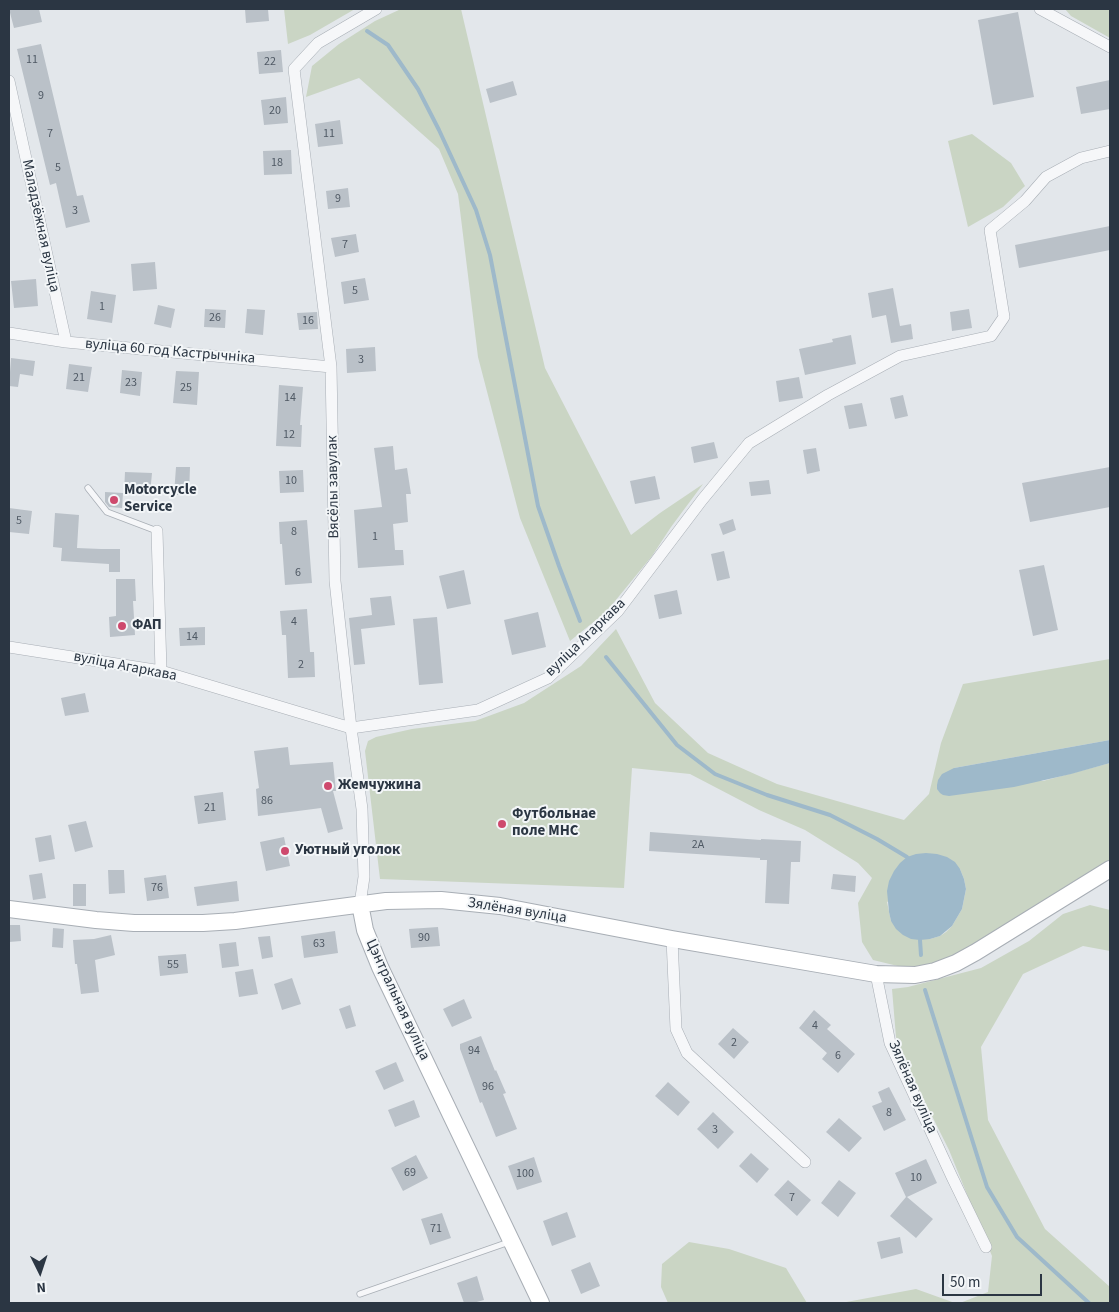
<!DOCTYPE html>
<html>
<head>
<meta charset="utf-8">
<style>
	body { margin:0 }
	#map { position:relative; width:1119px; height:1312px; overflow:hidden; background:#e3e7eb; font-family:"Source Sans 3",sans-serif }
	canvas { display:block }
	.frame { position:absolute; inset:0; border:10px solid #2b3643; pointer-events:none }
	.north { position:absolute; left:15px; top:1247px; width:50px; height:50px; -webkit-text-stroke:4px #f3f6f8; paint-order:stroke; rotate:176deg; font-size:14px; font-weight:700; line-height:20px; text-align:center; color:#2b3643 }
	.north::after { content:''; display:block; margin:auto; width:18px; height:22px; background:#2b3643; clip-path:polygon(50% 0,100% 100%,50% 72%,0 100%) }
	.scale { position:absolute; left:942px; top:1274px; width:100px; height:22px; box-sizing:border-box; border:2px solid #2b3643; border-top:0; padding-left:6px; font-size:15px; line-height:18px; white-space:nowrap; color:#2b3643; -webkit-text-stroke:4px #f3f6f8; paint-order:stroke }
</style>
</head>
<body>
<div id="map">
<canvas width="1119" height="1312"></canvas>
<div class="frame"></div>
<div class="north">N</div>
<div class="scale">50 m</div>
</div>
<script>
const context = document.querySelector('canvas').getContext('2d');
context.lineJoin = 'round';
function fillPath(path, color) {
  context.fillStyle = color;
  context.fill(path, 'evenodd');
}
function poly(rows) {
  const path = new Path2D();
  for (const r of rows) {
    path.moveTo(r[0], r[1]);
    for (let i = 2; i < r.length; i += 2) path.lineTo(r[i], r[i + 1]);
  }
  return path;
}
function trace(path, color, width, dash) {
  context.strokeStyle = color;
  context.lineWidth = width;
  context.lineCap = dash ? 'butt' : 'round';
  context.setLineDash(dash || []);
  context.stroke(path);
}
function label(font, color, halo, rows, align = 'center') {
  context.font = font + ' "Source Sans 3",sans-serif';
  context.lineWidth = 4;
  context.setLineDash([]);
  context.textBaseline = 'middle';
  context.strokeStyle = halo;
  context.fillStyle = color;
  for (const [text, x, y, turn = 0] of rows) {
    context.save();
    context.translate(x, y);
    context.rotate((+turn || 0) * Math.PI / 180);
    context.textAlign = isNaN(turn) ? turn : align;
    if (halo) context.strokeText(text, 0, 0);
    context.fillText(text, 0, 0);
    context.restore();
  }
}
const green = poly([
	[284,9,355,9,310,35,288,44],
	[401,9,461,9,545,368,631,535,660,513,703,484,671,527,652,556,606,612,570,641,520,518,478,357,458,194,439,149,359,78,306,97,312,66,339,44,375,21],
	[1065,9,1110,9,1110,38,1071,16],
	[972,134,1011,163,1025,186,1003,207,968,227,948,141],
	[616,629,655,703,708,753,777,784,904,820,929,794,941,743,963,684,1110,659,1110,740,954,768,1043,781,1110,763,1110,862,993,933,951,957,926,965,906,968,873,960,862,942,858,903,872,878,858,863,805,830,759,810,690,774,632,768,624,888,380,879,365,751,368,741,376,737,412,729,475,721,524,703,581,666],
	[960,869,964,879,966,889,962,909,952,926,946,932,940,936,930,939,891,921,887,902],
	[1090,905,1110,910,1110,951,1083,946,1023,974,981,1047,988,1120,1045,1229,1110,1287,1110,1303,960,1303,988,1292,992,1256,949,1150,903,1058,896,1037,892,989,908,987,981,968,1029,941,1063,914],
	[689,1242,729,1249,786,1268,807,1303,668,1303,661,1287,662,1264],
	[916,1289,955,1303,841,1303]
]);
const water = poly([
	[1110,740,1110,763,1071,774,1014,787,949,796,943,795,940,793,937,789,937,785,938,780,942,774,954,768],
	[926,853,937,854,947,857,955,862,960,869,964,879,966,889,962,909,952,926,940,936,930,939,920,940,911,939,903,935,896,929,891,921,889,912,887,891,889,881,894,871,900,863,907,857,916,854]
]);
const stream = poly([
	[367,31,388,45,418,89,439,130,476,210,490,255,538,506,559,566,580,621],
	[606,657,677,745,715,774,767,795,830,815,877,839,907,857],
	[920,940,921,955],
	[925,990,987,1187,1017,1237,1089,1303]
]);
const building = poly([
	[9,9,39,9,42,22,14,28],
	[245,9,268,9,269,21,246,23],
	[1018,12,1034,97,993,105,978,20],
	[41,44,77,196,83,195,90,222,66,228,56,183,50,185,17,49],
	[281,50,283,72,259,74,257,52],
	[1110,80,1110,109,1081,114,1076,87],
	[513,81,517,95,490,103,486,89],
	[286,97,288,123,264,125,261,100],
	[340,120,343,144,318,147,315,124],
	[291,150,292,174,264,175,263,151],
	[348,188,350,207,328,209,326,191],
	[1110,226,1110,250,1019,268,1015,245],
	[356,234,359,252,335,257,331,238],
	[155,262,157,289,133,291,131,264],
	[365,278,369,300,344,304,341,282],
	[36,279,38,306,14,308,11,281],
	[893,288,900,326,911,324,913,339,891,343,886,315,872,318,868,293],
	[91,291,116,295,112,323,87,319],
	[158,305,175,309,171,328,154,324],
	[205,309,226,310,225,328,204,327],
	[247,309,265,310,263,335,245,333],
	[969,309,972,328,952,331,950,312],
	[317,312,318,329,299,330,297,313],
	[851,335,856,364,805,375,799,349,833,342,832,339],
	[375,347,376,371,347,373,346,349],
	[11,358,35,361,33,376,20,374,18,387,9,386],
	[69,364,92,367,88,392,66,389],
	[122,370,142,372,140,396,120,393],
	[176,371,199,372,197,405,173,403],
	[799,377,803,398,779,402,776,381],
	[279,385,303,387,300,425,302,425,301,447,276,446],
	[903,395,908,416,895,419,890,398],
	[862,403,867,426,849,429,844,406],
	[714,442,718,458,694,463,691,447],
	[393,446,395,470,407,468,411,494,406,494,408,522,393,524,395,550,403,550,404,565,358,568,354,510,382,507,374,448],
	[816,448,820,471,807,474,803,450],
	[176,467,190,467,189,495,174,495],
	[1110,467,1110,507,1030,522,1022,483],
	[303,470,304,492,280,493,279,471],
	[125,472,152,473,150,494,124,493],
	[655,476,660,499,635,504,630,481],
	[769,480,771,494,751,496,749,482],
	[105,492,123,493,122,508,109,507,105,502],
	[9,508,32,511,29,534,9,532],
	[55,513,79,515,77,548,101,549,120,549,120,572,109,572,109,564,61,561,62,548,53,547],
	[733,519,736,530,723,535,719,524],
	[307,520,312,583,285,585,282,544,280,544,279,522],
	[724,551,730,578,717,581,711,554],
	[1044,565,1058,630,1033,636,1019,570],
	[464,570,471,604,447,609,439,576],
	[116,579,135,579,136,601,133,601,135,635,110,637,109,617,116,616],
	[677,590,682,614,659,619,654,595],
	[391,596,395,625,361,629,365,664,354,665,349,618,372,615,370,598],
	[307,609,310,652,314,652,315,677,288,678,286,635,282,635,280,611],
	[538,612,546,647,512,655,504,620],
	[437,617,443,683,419,685,413,619],
	[205,627,205,645,180,646,179,628],
	[85,693,89,712,65,716,61,698],
	[288,747,290,765,333,762,336,791,333,791,343,829,328,833,321,808,298,811,258,816,256,789,259,788,254,751],
	[223,792,226,820,198,824,194,796],
	[86,821,93,847,75,852,68,825],
	[650,832,761,840,761,839,801,841,800,862,791,862,789,904,765,903,767,860,760,860,760,858,649,851],
	[51,835,55,859,39,862,35,838],
	[284,837,290,866,266,871,260,842],
	[108,870,124,870,125,893,109,894],
	[42,873,46,898,33,900,29,875],
	[833,874,856,876,855,892,831,889],
	[166,875,169,898,147,901,144,878],
	[237,881,239,901,197,906,194,887],
	[73,884,86,884,86,906,73,906],
	[9,925,20,925,21,941,9,942],
	[438,927,440,946,411,948,409,929],
	[53,928,64,929,63,948,52,947],
	[335,931,338,953,304,958,301,936],
	[111,935,115,955,95,960,99,992,81,994,77,964,75,964,73,940,94,939],
	[270,936,273,957,262,959,258,937],
	[236,942,239,966,222,968,219,944],
	[186,954,188,973,160,976,158,956],
	[253,969,258,994,239,997,235,972],
	[292,978,301,1004,282,1010,274,984],
	[464,999,472,1018,452,1027,443,1009],
	[350,1005,356,1026,346,1029,339,1009],
	[814,1010,831,1025,827,1029,855,1054,838,1073,822,1059,827,1053,799,1028],
	[733,1028,749,1042,734,1059,718,1044],
	[481,1036,495,1071,496,1070,506,1093,503,1094,517,1129,496,1137,482,1102,480,1103,460,1049,460,1044],
	[396,1062,404,1081,384,1090,375,1071],
	[668,1082,690,1102,678,1116,655,1096],
	[889,1087,906,1120,884,1131,872,1106,882,1102,878,1092],
	[414,1100,420,1117,395,1127,388,1110],
	[713,1112,734,1132,718,1149,697,1129],
	[839,1118,862,1138,849,1152,826,1132],
	[751,1153,769,1169,757,1183,739,1166],
	[416,1155,428,1178,403,1191,391,1168],
	[534,1157,542,1182,517,1190,508,1166],
	[926,1159,937,1183,907,1197,933,1219,916,1238,890,1216,906,1197,895,1173],
	[788,1180,811,1200,797,1216,774,1195],
	[839,1180,856,1193,838,1217,821,1203],
	[567,1212,576,1237,552,1246,543,1221],
	[442,1213,451,1238,430,1245,421,1219],
	[900,1237,903,1253,881,1259,877,1242],
	[590,1262,600,1286,581,1294,571,1270],
	[477,1276,484,1300,473,1303,464,1303,457,1283]
]);
const lane = poly([
	[88,488,107,512,157,531],
	[360,1294,509,1242]
]);
const street = poly([
	[1040,9,1110,47],
	[9,81,66,342],
	[9,333,66,342,331,367],
	[157,531,161,671],
	[9,647,161,671,351,728,478,710,548,678,618,611,702,500,749,443,828,395,900,356,991,336,1004,317,990,230,1025,201,1046,177,1081,158,1110,151],
	[360,904,364,877,362,809,351,728,335,581,331,367,294,69,318,43,376,9],
	[672,939,676,1029,687,1053,805,1162],
	[876,974,890,1043,952,1177,986,1247]
]);
const secondary = poly([
	[360,904,365,930,380,967,541,1303],
	[9,909,96,920,134,923,203,923,235,921,386,901,441,900,500,906,672,939,876,974,915,975,935,971,956,963,976,952,1110,869]
]);
const markers = [
	[114,500,5,"#ce496d"],
	[122,626,5,"#ce496d"],
	[328,786,5,"#ce496d"],
	[502,824,5,"#ce496d"],
	[285,851,5,"#ce496d"]
];
const numberNames = [
	["11",32,60],
	["22",270,62],
	["9",41,96],
	["20",275,111],
	["7",50,134],
	["11",329,134],
	["18",277,163],
	["5",58,168],
	["9",338,199],
	["3",75,211],
	["7",345,245],
	["5",355,291],
	["1",102,307],
	["26",215,318],
	["16",308,321],
	["3",361,360],
	["21",79,378],
	["23",131,383],
	["25",186,388],
	["14",290,398],
	["12",289,435],
	["10",291,481],
	["5",19,521],
	["8",294,532],
	["1",375,537],
	["6",298,573],
	["4",294,622],
	["14",192,637],
	["2",301,665],
	["86",267,801],
	["21",210,808],
	["2А",698,845],
	["76",157,888],
	["90",424,938],
	["63",319,944],
	["55",173,965],
	["4",815,1026],
	["2",734,1043],
	["94",474,1051],
	["6",838,1056],
	["96",488,1087],
	["8",889,1113],
	["3",715,1130],
	["69",410,1173],
	["100",525,1174],
	["10",916,1178],
	["7",792,1198],
	["71",436,1229]
];
const streetNames = [
	["Маладзёжная вуліца",40,226,78],
	["вуліца 60 год Кастрычніка",170,352,5],
	["Вясёлы завулак",334,487,-91],
	["вуліца Агаркава",586,638,-44],
	["вуліца Агаркава",125,667,11],
	["Зялёная вуліца",517,911,9],
	["Цэнтральная вуліца",397,1000,65],
	["Зялёная вуліца",912,1087,66]
];
const poiNames = [
	["Motorcycle",124,491],
	["Service",124,508],
	["ФАП",132,626],
	["Жемчужина",338,786],
	["Футбольнае",512,815],
	["поле МНС",512,832],
	["Уютный уголок",295,851]
];
fillPath(green, '#cad5c4');
fillPath(water, '#9eb9ca');
trace(stream, '#9eb9ca', 4);
fillPath(building, '#bac1c8');
trace(lane, '#a8aeb5', 7);
trace(street, '#a8aeb5', 12);
trace(secondary, '#a8aeb5', 18);
trace(lane, '#f6f7f9', 5.5);
trace(street, '#f6f7f9', 11);
trace(secondary, '#fff', 16);
for (const [x, y, r, color] of markers) {
  const dot = new Path2D();
  dot.arc(x, y, r, 0, 2 * Math.PI);
  context.fillStyle = color;
  context.fill(dot);
  trace(dot, '#f3f6f8', 2);
}
label('12px', '#4f5964', null, numberNames);
label('15px', '#2b3643', '#f3f6f8', streetNames);
label('bold 15px', '#2b3643', '#f3f6f8', poiNames, 'left');
</script>
</body>
</html>
